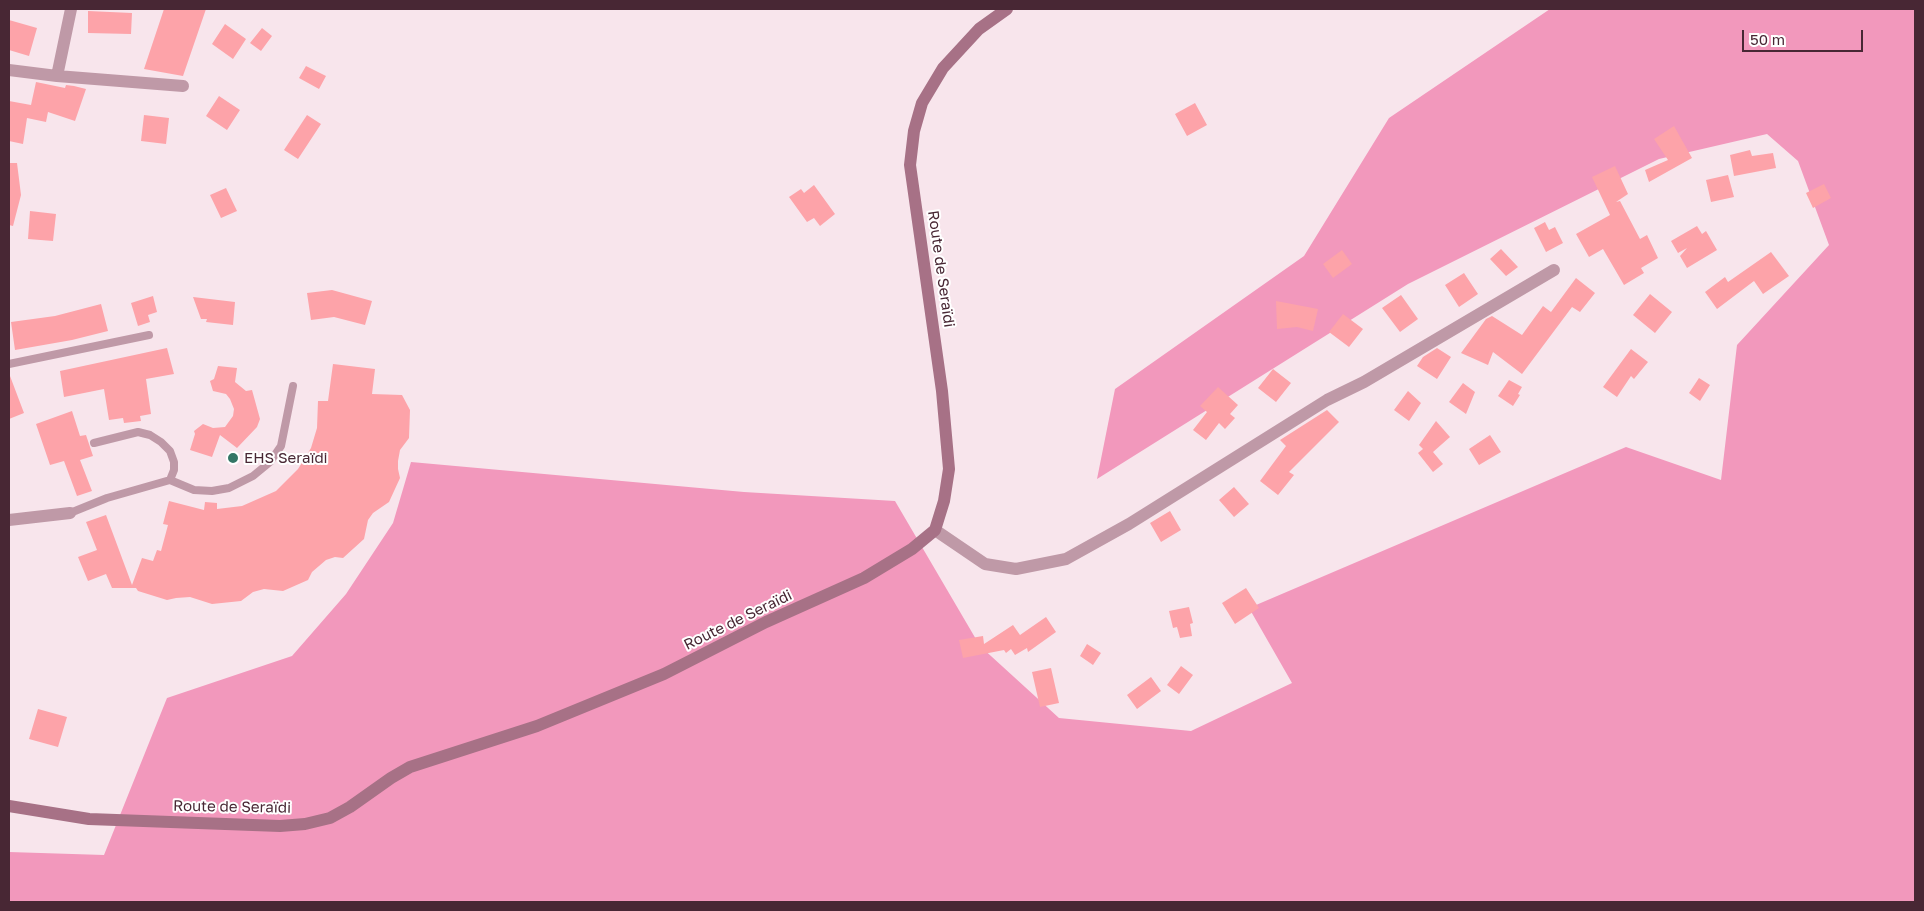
<!DOCTYPE html>
<html>
<head>
<meta charset="utf-8">
<style>
	body { margin:0 }
	#map { position:relative; width:1924px; height:911px; overflow:hidden; background:#f8e5ec; font-family:"Golos Text",sans-serif }
	canvas { display:block }
	.frame { position:absolute; inset:0; border:10px solid #482734; pointer-events:none }
	.scale { position:absolute; left:1742px; top:30px; width:121px; height:22px; box-sizing:border-box; border:2px solid #482734; border-top:0; padding-left:6px; font-size:15px; line-height:18px; white-space:nowrap; color:#482734; -webkit-text-stroke:4px #fff; paint-order:stroke }
</style>
</head>
<body>
<div id="map">
<canvas width="1924" height="911"></canvas>
<div class="frame"></div>
<div class="scale">50 m</div>
</div>
<script>
const context = document.querySelector('canvas').getContext('2d');
context.lineJoin = 'round';
function fillPath(path, color) {
  context.fillStyle = color;
  context.fill(path, 'evenodd');
}
function poly(rows) {
  const path = new Path2D();
  for (const r of rows) {
    path.moveTo(r[0], r[1]);
    for (let i = 2; i < r.length; i += 2) path.lineTo(r[i], r[i + 1]);
  }
  return path;
}
function trace(path, color, width, dash) {
  context.strokeStyle = color;
  context.lineWidth = width;
  context.lineCap = dash ? 'butt' : 'round';
  context.setLineDash(dash || []);
  context.stroke(path);
}
function label(font, color, halo, rows, align = 'center') {
  context.font = font + ' "Golos Text",sans-serif';
  context.lineWidth = 4;
  context.setLineDash([]);
  context.textBaseline = 'middle';
  context.strokeStyle = halo;
  context.fillStyle = color;
  for (const [text, x, y, turn = 0] of rows) {
    context.save();
    context.translate(x, y);
    context.rotate((+turn || 0) * Math.PI / 180);
    context.textAlign = isNaN(turn) ? turn : align;
    if (halo) context.strokeText(text, 0, 0);
    context.fillText(text, 0, 0);
    context.restore();
  }
}
const forest = poly([
	[1550,9,1915,9,1915,902,9,902,9,852,104,855,167,698,292,656,346,594,393,523,411,462,744,492,895,501,980,646,1059,718,1191,731,1292,683,1249,608,1626,447,1721,480,1737,345,1829,245,1798,161,1767,134,1659,159,1408,284,1097,479,1115,389,1304,256,1389,118]
]);
const building = poly([
	[164,9,206,9,183,76,144,69],
	[88,11,132,13,131,34,88,33],
	[9,20,37,28,29,56,9,50],
	[225,24,246,39,233,59,212,44],
	[262,28,272,36,261,51,250,43],
	[306,66,326,76,319,89,299,78],
	[36,82,65,88,66,85,74,86,86,89,75,121,48,112,46,122,27,118,23,144,9,141,9,101,31,105],
	[219,96,240,110,227,130,206,116],
	[1195,103,1207,125,1187,136,1175,114],
	[144,115,169,118,166,144,141,141],
	[307,115,321,124,298,159,284,150],
	[1674,126,1692,158,1649,182,1645,170,1668,160,1654,139],
	[1750,150,1752,156,1773,153,1776,168,1734,176,1730,155],
	[9,163,17,163,21,195,13,226,9,225],
	[1615,166,1628,194,1616,202,1620,201,1640,239,1647,235,1658,258,1641,268,1644,273,1624,285,1603,249,1589,257,1576,234,1610,215,1592,177],
	[1728,175,1734,197,1711,202,1706,180],
	[1824,184,1831,198,1813,208,1806,193],
	[814,185,835,214,820,226,814,218,807,222,789,197,801,189,804,193],
	[226,188,237,211,221,218,210,195],
	[30,211,56,214,53,241,28,239],
	[1545,222,1549,230,1555,227,1563,243,1546,252,1534,228],
	[1697,226,1702,234,1706,231,1717,250,1687,268,1680,256,1687,248,1678,253,1671,241],
	[1501,249,1518,267,1506,276,1490,259],
	[1342,250,1352,264,1333,278,1323,264],
	[1771,252,1789,276,1763,294,1754,281,1717,309,1705,292,1725,277,1728,282],
	[1464,273,1478,294,1459,307,1445,285],
	[1576,278,1595,293,1580,312,1572,307,1522,374,1493,352,1488,365,1461,353,1486,319,1492,316,1522,335,1543,306,1551,312],
	[332,290,372,301,365,325,334,317,311,320,307,293],
	[1650,294,1672,312,1655,333,1633,315],
	[1401,295,1418,319,1400,332,1382,308],
	[153,296,157,312,148,315,150,322,138,326,131,303],
	[193,297,235,302,233,325,206,322,207,319,201,319],
	[1276,301,1318,309,1313,331,1297,327,1277,329],
	[101,304,108,331,72,340,15,350,11,322,55,316],
	[1343,314,1363,329,1349,347,1329,332],
	[167,348,174,374,146,379,151,414,140,416,141,421,124,423,123,418,109,420,104,389,64,397,60,371],
	[1437,348,1451,357,1437,379,1417,366,1423,357],
	[1631,349,1648,362,1634,379,1631,376,1617,397,1603,387],
	[333,364,375,369,372,394,402,395,410,410,409,438,400,450,398,461,398,469,400,478,389,502,373,513,368,520,364,539,343,558,335,557,326,560,312,572,308,580,283,591,264,589,253,592,241,601,212,604,190,597,176,598,167,600,138,591,136,588,112,588,106,574,88,581,78,557,97,550,86,522,106,515,132,585,142,558,153,561,157,550,161,551,168,525,163,524,169,501,204,510,205,502,217,503,217,509,242,506,276,491,298,469,311,448,317,428,318,401,328,401],
	[218,366,237,368,235,382,246,391,252,390,260,419,257,427,237,448,220,435,212,457,190,450,195,434,194,431,203,424,213,428,225,427,233,416,234,409,230,399,226,394,213,391,210,381,214,379],
	[1273,369,1291,383,1276,402,1258,388],
	[9,376,10,376,24,413,9,419],
	[1699,378,1710,385,1700,401,1689,393],
	[1509,380,1522,387,1518,394,1520,395,1513,406,1498,396],
	[1463,383,1475,392,1466,414,1449,402],
	[1218,387,1238,405,1230,414,1235,418,1225,429,1219,423,1206,440,1193,430,1207,412,1200,406],
	[1408,391,1421,403,1409,421,1394,410],
	[1327,410,1339,422,1289,472,1294,475,1278,495,1260,481,1286,446,1280,440],
	[72,411,80,436,86,435,93,456,80,460,92,491,77,496,64,461,50,465,36,424],
	[1436,421,1450,437,1433,452,1443,464,1433,472,1418,453,1423,449,1419,445],
	[1490,435,1501,452,1479,465,1469,449],
	[1234,487,1249,504,1234,517,1219,500],
	[1170,511,1181,530,1161,542,1150,523],
	[1246,588,1259,608,1235,624,1222,603],
	[1189,607,1193,623,1190,624,1192,636,1180,638,1177,627,1173,628,1169,611],
	[1046,617,1056,632,1028,652,1027,648,1015,655,1011,649,1006,653,1004,650,963,658,959,640,983,636,984,644,1013,625,1020,635],
	[1087,644,1101,653,1093,665,1080,656],
	[1181,666,1193,675,1179,694,1167,685],
	[1051,668,1059,703,1040,707,1032,672],
	[1151,677,1161,691,1137,709,1127,695],
	[38,709,67,717,58,747,29,739]
]);
const lane = poly([
	[9,364,149,335],
	[94,443,138,432,150,435,161,442,170,451,174,462,174,470,170,480],
	[70,513,107,498,170,480,194,490,212,491,229,488,253,476,270,462,281,446,293,386]
]);
const street = poly([
	[9,70,57,76,183,86],
	[57,76,71,9],
	[9,520,70,513],
	[935,530,985,564,1016,569,1066,559,1129,524,1327,400,1364,382,1554,270]
]);
const secondary = poly([
	[9,806,89,819,280,826,305,824,330,818,350,807,391,778,410,767,537,726,664,674,766,622,864,578,912,549,935,530,944,501,949,469,942,391,910,165,914,131,922,103,943,68,979,29,1007,9]
]);
const markers = [
	[233,458,6,"#347666"]
];
const streetNames = [
	["Route de Seraïdi",941,269,82],
	["Route de Seraïdi",738,620,-26],
	["Route de Seraïdi",232,807,1]
];
const poiNames = [
	["EHS Seraïdi",244,458]
];
fillPath(forest, '#f298bc');
fillPath(building, '#fda3a9');
trace(lane, '#bf99a7', 8);
trace(street, '#bf99a7', 12);
trace(secondary, '#a77186', 12);
for (const [x, y, r, color] of markers) {
  const dot = new Path2D();
  dot.arc(x, y, r, 0, 2 * Math.PI);
  context.fillStyle = color;
  context.fill(dot);
  trace(dot, '#fff', 2);
}
label('15px', '#482734', '#fff', streetNames);
label('15px', '#482734', '#fff', poiNames, 'left');
</script>
</body>
</html>
